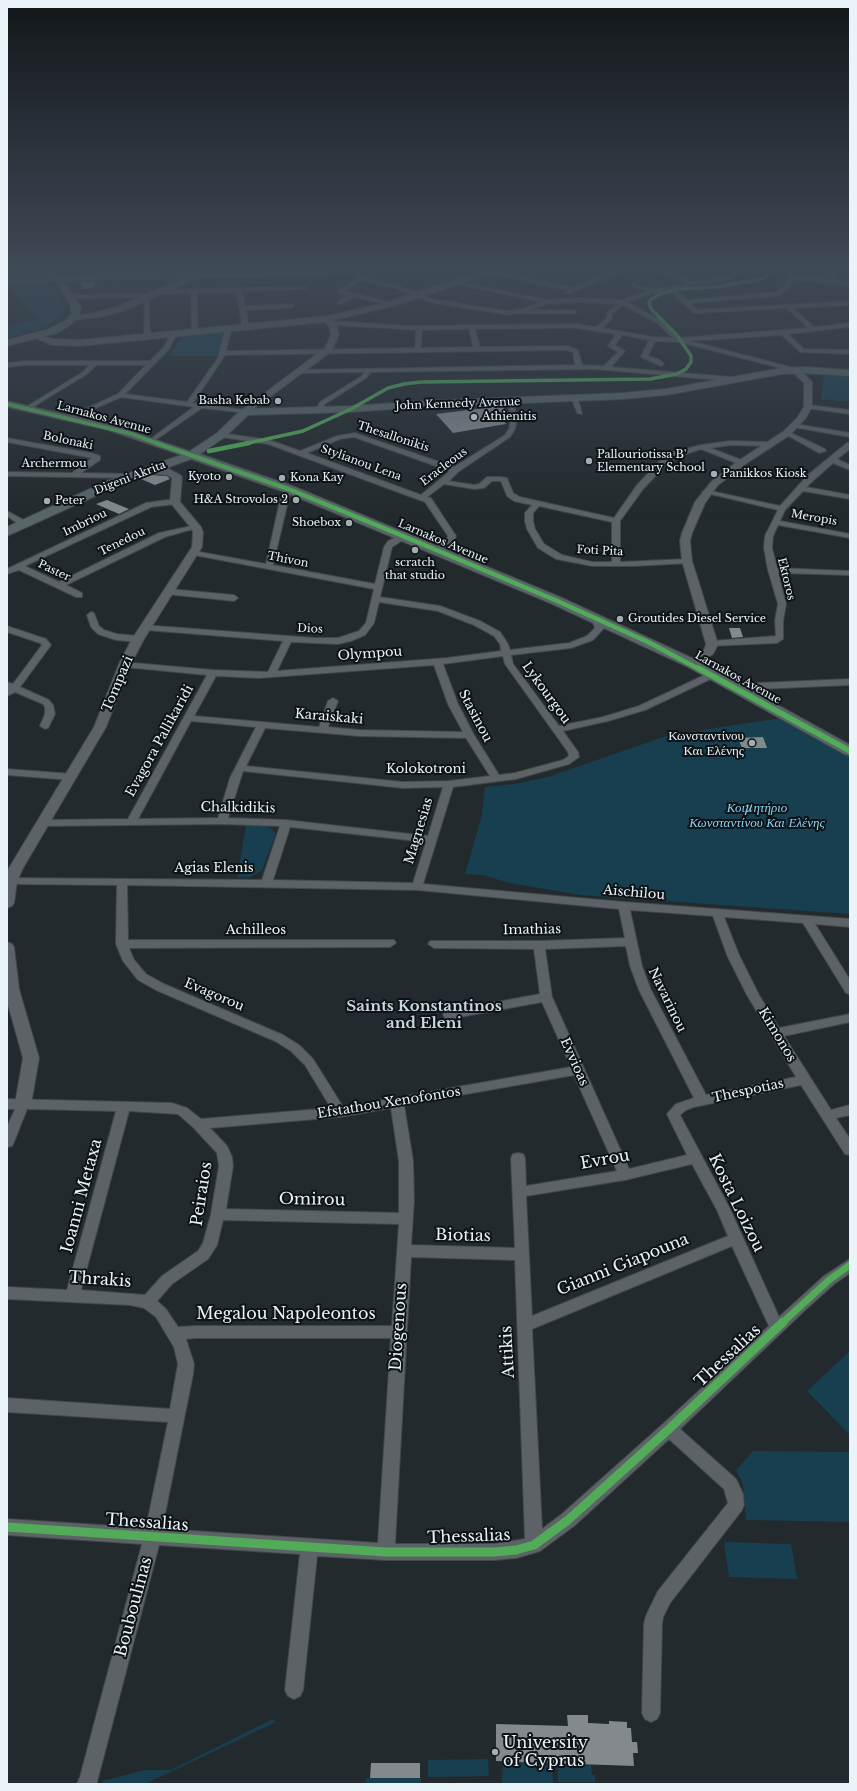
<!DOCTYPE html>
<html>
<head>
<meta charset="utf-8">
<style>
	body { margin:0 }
	#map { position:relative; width:857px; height:1791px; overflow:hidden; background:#232a2d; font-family:"Libre Baskerville",serif }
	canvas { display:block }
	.frame { position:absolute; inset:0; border:8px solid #eaf3f7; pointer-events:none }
</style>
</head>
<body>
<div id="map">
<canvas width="857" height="1791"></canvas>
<div class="frame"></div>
</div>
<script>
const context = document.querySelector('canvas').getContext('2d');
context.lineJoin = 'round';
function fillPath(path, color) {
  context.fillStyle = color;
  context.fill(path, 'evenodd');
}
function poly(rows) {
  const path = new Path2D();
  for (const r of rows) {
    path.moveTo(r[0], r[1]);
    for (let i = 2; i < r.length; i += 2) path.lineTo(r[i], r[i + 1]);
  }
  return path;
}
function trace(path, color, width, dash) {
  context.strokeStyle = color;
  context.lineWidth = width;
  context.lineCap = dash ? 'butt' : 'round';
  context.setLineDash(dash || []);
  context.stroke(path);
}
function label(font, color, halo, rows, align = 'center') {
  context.font = font + ' "Libre Baskerville",serif';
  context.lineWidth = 4;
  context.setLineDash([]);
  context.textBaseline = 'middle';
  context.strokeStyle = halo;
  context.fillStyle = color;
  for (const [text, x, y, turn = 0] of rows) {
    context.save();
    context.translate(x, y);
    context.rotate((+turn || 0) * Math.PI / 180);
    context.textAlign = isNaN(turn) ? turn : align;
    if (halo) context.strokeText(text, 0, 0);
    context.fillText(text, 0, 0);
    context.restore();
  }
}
const green = poly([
	[7,267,44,267,52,278,7,280],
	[514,267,533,267,533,271,521,277,503,273,502,271],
	[40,284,49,285,62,301,64,312,58,319,46,327,7,338,7,328,39,318,7,285],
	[220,332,225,333,220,356,168,356,183,336],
	[824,375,850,377,850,402,821,399],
	[781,718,850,755,850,914,580,895,505,882,484,875,465,874,482,815,485,787,515,784,548,777,669,735],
	[246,826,264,826,272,829,276,834,262,870,251,877,237,878],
	[850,1351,850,1435,807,1391],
	[850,1450,850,1522,746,1520,743,1484,736,1470,753,1451,847,1452],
	[724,1542,791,1544,797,1579,729,1577],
	[273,1719,276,1722,145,1784,103,1784,102,1781,145,1770,171,1770],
	[488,1759,489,1776,428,1777,428,1760],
	[503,1761,552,1763,553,1783,502,1783],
	[557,1763,591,1764,592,1775,595,1775,595,1782,558,1782],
	[421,1777,421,1784,366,1784,366,1778]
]);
const streamFar1 = poly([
	[242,444,255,441]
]);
const stream = poly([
	[210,450,247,443]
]);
const building = poly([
	[95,281,95,286,92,286,94,288,84,289,78,282],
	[502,406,509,417,509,420,504,421,506,424,453,433,436,414],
	[151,475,167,476,170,479,155,485,141,479],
	[107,500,129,509,119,514,96,504],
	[729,628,740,628,743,637,732,638],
	[763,737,767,748,742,748,738,738],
	[567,1715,588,1715,588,1723,609,1724,609,1721,627,1722,627,1728,631,1728,632,1742,637,1742,638,1753,633,1753,634,1766,496,1761,496,1724,568,1726],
	[371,1763,420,1763,420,1778,370,1778]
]);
const minor = poly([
	[103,267,109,267,108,278,103,277,103,267],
	[155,267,161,267,154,277,150,277,155,267],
	[351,267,357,267,359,273,362,277,399,286,432,299,507,311,525,308,541,302,453,283,456,281,547,300,577,298,622,300,647,291,633,286,633,284,653,289,689,283,640,267,648,267,663,271,678,267,686,267,669,273,697,282,726,277,733,273,734,267,740,267,738,275,730,279,674,289,687,300,777,292,784,286,791,267,797,267,794,276,831,280,834,267,840,267,836,280,850,281,850,285,792,280,789,288,779,296,690,303,697,310,850,301,850,305,793,308,814,327,850,323,850,327,788,334,804,349,850,350,850,354,800,352,782,335,690,341,798,369,799,370,796,372,679,342,655,341,648,356,658,359,664,364,661,366,641,357,649,340,622,335,615,345,625,351,611,367,731,377,734,379,731,381,594,369,371,372,366,378,325,404,320,411,318,412,315,410,320,402,362,376,364,372,302,373,299,371,300,370,575,365,573,352,567,350,225,355,193,403,245,410,248,412,247,413,202,408,151,443,147,441,149,440,194,407,121,397,71,419,66,418,118,394,146,365,96,365,87,374,28,410,26,409,26,407,83,372,89,365,26,365,7,367,7,363,26,361,150,361,164,347,170,335,173,333,176,335,169,349,125,394,187,402,218,358,225,330,228,328,231,330,226,351,415,348,416,330,334,325,331,323,334,321,406,326,576,324,596,327,607,318,607,313,618,304,577,302,547,304,530,310,574,310,577,312,574,314,521,313,507,315,430,302,395,288,361,280,345,291,393,303,393,305,353,297,342,304,338,304,338,302,347,295,338,293,338,291,357,278,351,267],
	[669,290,694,313,787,308,808,328,680,338,661,321,628,302,654,293,669,290],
	[623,305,657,323,673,338,653,337,602,328,612,319,612,314,623,305],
	[576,328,616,334,608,346,618,352,604,366,582,365,578,350,568,346,480,347,475,329,576,328],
	[469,329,473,347,421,348,422,330,469,329],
	[626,267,634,267,568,294,565,292,567,290,484,272,487,270,572,287,626,267],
	[304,286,306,287,306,289,242,291,245,306,291,304,294,306,291,308,246,310,249,328,246,330,243,328,236,292,197,293,198,333,195,335,192,333,191,293,162,294,159,292,162,290,304,286],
	[157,294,157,296,149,297,150,337,147,339,144,337,145,297,71,299,68,297,71,295,157,294],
	[575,397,578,399,582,414,577,413,572,399,575,397],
	[508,401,513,402,517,418,515,429,510,437,458,472,449,481,474,485,479,484,487,477,501,477,507,478,513,493,520,497,614,518,637,485,660,461,674,452,701,445,730,441,769,442,773,444,769,446,730,445,710,448,744,461,745,463,741,465,701,449,680,456,666,465,643,489,620,521,620,562,687,559,690,559,690,563,634,566,592,566,556,559,538,548,527,529,525,521,525,513,532,505,514,501,507,496,501,481,492,481,484,488,474,489,444,484,427,497,431,498,456,536,453,544,436,552,432,550,433,548,446,541,448,536,425,502,268,444,221,437,218,435,221,433,269,440,300,451,337,436,355,433,454,467,505,435,509,429,511,418,508,401],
	[354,437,450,471,421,495,307,453,340,439,354,437],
	[539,506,612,522,612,562,592,562,562,555,544,544,535,529,533,521,533,513,539,506],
	[808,405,850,410,850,414,806,408,806,406,808,405],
	[795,424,850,433,850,437,793,427,792,426,795,424],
	[787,431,825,449,826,451,819,453,785,434,784,433,787,431],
	[7,438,91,453,100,456,100,460,81,473,133,474,137,476,133,478,7,476,7,472,72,473,92,458,7,442,7,438],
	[847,443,850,443,850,449,837,459,850,465,850,470,833,463,806,487,850,495,850,499,803,491,785,510,780,521,850,534,850,538,778,525,773,536,772,548,777,568,850,571,850,575,778,573,786,604,783,621,783,639,777,643,709,646,708,644,712,641,776,636,775,621,778,604,768,570,764,548,765,536,778,510,702,492,706,490,780,506,808,475,847,443],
	[288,488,295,490,289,497,273,565,375,584,384,547,388,541,403,534,407,536,406,538,392,547,380,597,440,606,480,621,500,632,508,644,510,650,569,643,587,636,595,628,591,618,595,615,598,616,604,628,593,640,571,648,511,655,513,664,559,726,603,717,639,706,709,673,715,673,715,677,645,710,608,721,563,731,578,752,579,757,569,764,516,779,453,787,423,884,624,902,850,919,850,927,815,924,850,980,850,994,846,993,803,923,724,917,739,955,759,995,779,1028,850,1014,850,1022,784,1036,831,1110,850,1105,850,1115,836,1118,850,1139,850,1155,845,1154,801,1085,694,1107,686,1110,680,1115,730,1209,779,1317,824,1276,850,1259,850,1273,834,1284,803,1312,680,1429,736,1479,743,1494,744,1505,742,1510,670,1603,663,1617,662,1624,660,1713,657,1719,651,1722,645,1719,642,1713,644,1624,646,1616,658,1591,728,1503,724,1489,669,1439,574,1526,540,1551,534,1553,516,1558,494,1560,386,1560,317,1556,303,1690,300,1696,294,1699,288,1696,285,1690,300,1554,159,1545,97,1782,97,1784,77,1784,80,1777,142,1544,7,1535,7,1519,146,1528,168,1422,7,1412,7,1398,170,1409,178,1364,174,1347,156,1317,144,1308,130,1305,7,1299,7,1287,67,1290,116,1111,27,1109,14,1142,12,1146,7,1147,7,1127,15,1109,7,1109,7,1099,172,1103,187,1108,201,1119,331,1108,305,1065,291,1051,275,1041,156,990,138,980,123,961,116,944,117,885,10,884,7,884,7,878,262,880,280,826,222,824,43,826,38,823,43,820,128,819,207,675,125,667,121,664,122,662,213,670,268,672,283,641,146,630,143,629,143,625,315,638,338,638,359,631,366,623,374,589,194,555,190,553,194,551,266,564,281,496,288,488],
	[379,602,438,611,474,625,494,636,500,644,501,651,447,658,277,671,291,642,338,644,351,641,365,635,374,623,379,602],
	[503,656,505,664,568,752,569,756,563,760,515,773,499,775,474,735,458,704,443,664,503,656],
	[434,665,448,704,463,732,359,730,328,727,338,701,333,698,328,701,319,727,194,716,216,676,259,678,434,665],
	[191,721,256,727,230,778,218,818,138,819,191,721],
	[265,728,359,736,466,738,490,776,449,781,403,782,246,766,265,728],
	[243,771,403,788,443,787,428,836,286,820,228,818,243,771],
	[290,827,426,842,413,883,273,880,290,827],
	[127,885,417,890,619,909,625,938,539,941,430,941,428,944,434,948,534,949,540,994,449,1011,445,1012,443,1015,445,1018,449,1019,542,1002,571,1067,343,1107,313,1059,299,1045,283,1035,164,984,146,974,134,960,129,948,390,947,396,943,394,940,128,940,127,885],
	[630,910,713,916,727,955,747,995,796,1077,706,1095,651,990,642,966,630,910],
	[626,946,630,966,639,990,694,1098,676,1104,667,1114,687,1155,629,1169,552,997,545,949,626,946],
	[574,1075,617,1171,526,1186,525,1158,523,1154,518,1153,513,1154,511,1158,515,1248,411,1245,414,1201,413,1161,404,1105,574,1075],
	[391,1108,399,1161,399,1213,226,1209,233,1166,232,1157,227,1146,210,1128,340,1117,391,1108],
	[129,1111,178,1114,193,1127,217,1153,219,1166,211,1214,203,1243,198,1251,162,1276,145,1295,81,1290,129,1111],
	[692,1164,717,1210,728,1236,532,1316,526,1196,625,1180,692,1164],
	[223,1220,399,1224,392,1326,195,1326,178,1327,166,1309,157,1301,172,1284,208,1259,217,1245,223,1220],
	[732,1246,769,1326,663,1424,562,1514,542,1529,532,1329,732,1246],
	[411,1257,515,1260,525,1539,494,1544,395,1544,411,1257],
	[195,1338,391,1338,378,1543,162,1529,193,1374,194,1364,186,1339,195,1338],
	[167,500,175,500,179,502,175,504,151,507,25,566,59,582,159,533,196,525,200,527,165,537,66,585,82,593,82,597,76,597,19,570,7,574,7,569,146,503,167,500],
	[7,511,27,522,27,526,21,526,7,516,7,511],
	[169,589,234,595,238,598,234,601,166,594,165,592,169,589],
	[91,612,94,613,99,626,104,630,117,634,138,636,142,639,138,642,116,640,98,634,91,627,87,615,91,612],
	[7,626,46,639,51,645,20,687,49,700,53,705,55,714,48,728,45,729,40,726,45,714,45,707,43,704,15,692,7,696,7,682,13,684,42,645,40,643,7,632,7,626],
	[850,679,850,685,735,690,730,687,735,684,850,679],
	[7,769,72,774,77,777,72,780,7,775,7,769]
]);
const tertiary = poly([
	[204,267,213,267,200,277,123,311,100,317,74,320,70,318,117,307,194,273,204,267],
	[63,278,64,280,60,282,7,284,7,280,63,278],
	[793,368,799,368,812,382,812,407,805,419,790,435,744,465,718,485,705,503,692,533,690,541,692,561,718,644,713,654,695,665,687,665,685,663,687,661,704,650,706,644,682,561,680,541,682,533,695,502,712,481,738,461,784,431,797,418,804,407,804,383,793,372,793,368],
	[147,468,169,469,180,475,182,477,180,502,201,527,203,532,202,547,144,639,131,664,106,727,23,868,17,881,14,903,12,906,7,908,7,873,9,868,94,727,119,664,132,639,192,547,193,532,191,528,170,502,172,478,167,475,144,473,142,471,147,468],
	[7,942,12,944,14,947,19,989,39,1058,31,1104,29,1108,23,1110,17,1108,15,1104,23,1058,7,1001,7,942]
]);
const secondary = poly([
	[491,267,501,267,490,274,394,306,333,320,337,326,339,335,331,352,245,415,240,412,242,410,325,348,331,335,329,326,325,322,80,346,52,345,31,336,35,333,53,339,80,340,327,316,388,302,491,267],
	[7,401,115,426,195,453,196,455,191,458,187,457,108,430,7,407,7,401]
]);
const primary = poly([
	[44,267,54,267,61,277,84,274,262,271,358,267,420,267,415,270,262,277,84,280,65,282,81,307,79,317,72,324,57,333,7,346,7,340,49,329,66,320,71,314,71,307,66,297,44,267],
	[805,367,850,370,850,376,805,373,782,374,666,395,623,399,422,407,351,412,248,415,225,437,200,454,295,487,560,597,696,660,850,745,850,756,844,754,686,666,550,603,287,493,191,459,115,487,7,536,7,527,107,481,187,453,217,433,241,410,245,409,351,406,422,401,623,393,666,389,782,368,805,367]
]);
const cyclewayFar4 = poly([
	[7,404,132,434,159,444],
	[244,444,303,431,351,409,388,388,404,384,421,382,650,379,677,374,686,369,691,362,691,356,677,335,651,309,649,302,651,299,660,294,678,289,715,287,751,281,765,277,776,267]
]);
const cyclewayFar3 = poly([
	[156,443,291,490,403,536,555,600,648,642,699,669],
	[209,451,249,443]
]);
const cyclewayFar2 = poly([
	[698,668,850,751]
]);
const cyclewayFar1 = poly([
	[782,1323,829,1280,850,1265]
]);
const cycleway = poly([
	[7,1527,386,1552,494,1552,516,1550,534,1545,568,1520,669,1429,783,1322]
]);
const markers = [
	[278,401,4,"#a4adb0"],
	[474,417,4,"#a4adb0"],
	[589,461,4,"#a4adb0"],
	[714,474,4,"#a4adb0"],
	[229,477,4,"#a4adb0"],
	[282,478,4,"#a4adb0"],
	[296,500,4,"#a4adb0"],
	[47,501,4,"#a4adb0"],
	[349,523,4,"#a4adb0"],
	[415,550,4,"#a4adb0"],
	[620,619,4,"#a4adb0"],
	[752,743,4,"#a4adb0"],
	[495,1752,4,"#a4adb0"]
];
const farPoinames = [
	["Basha Kebab",270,401,"right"],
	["Athienitis",482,417],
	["Pallouriotissa B'",597,455],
	["Elementary School",597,468],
	["Panikkos Kiosk",722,474],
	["Kyoto",221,477,"right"],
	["Kona Kay",290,478],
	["H&A Strovolos 2",288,500,"right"],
	["Peter",55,501],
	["Shoebox",341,523,"right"],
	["scratch",415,563,"center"],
	["that studio",415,576,"center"],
	["Groutides Diesel Service",628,619]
];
const farStreetnames = [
	["John Kennedy Avenue",458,404,-2],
	["Larnakos Avenue",104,418,15],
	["Thesallonikis",393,437,18],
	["Bolonaki",68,441,12],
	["Stylianou Lena",361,463,20],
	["Archermou",54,464],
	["Eracleous",444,467,-37],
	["Digeni Akrita",130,478,-21],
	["Meropis",814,518,10],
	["Imbriou",85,523,-26],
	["Tenedou",122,542,-26],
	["Larnakos Avenue",443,542,23],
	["Foti Pita",600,551,3],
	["Thivon",288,560,11],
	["Paster",54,571,25],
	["Ektoros",786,579,76],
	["Dios",310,629,3],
	["Larnakos Avenue",738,678,29]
];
const streetNames = [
	["Olympou",370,654,-4],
	["Tompazi",118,684,-67],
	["Lykourgou",546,693,54],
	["Stasinou",475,716,62],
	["Karaiskaki",329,717,5],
	["Evagora Pallikaridi",160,741,-61],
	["Kolokotroni",426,769],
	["Chalkidikis",238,808,1],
	["Magnesias",419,831,-73],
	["Agias Elenis",214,868],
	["Aischilou",634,893,5],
	["Achilleos",256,930],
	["Imathias",532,930,-1],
	["Evagorou",214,995,23],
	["Navarinou",667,1000,64],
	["Kimonos",777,1035,59],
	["Evvioas",574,1062,66],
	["Thespotias",748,1091,-12],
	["Efstathou Xenofontos",389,1103,-9]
];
const poiNames = [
	["Κωνσταντίνου",744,736],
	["Και Ελένης",744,751]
];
const parkNames = [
	["Κοιμητήριο",757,808],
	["Κωνσταντίνου Και Ελένης",757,823]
];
const quarterNames = [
	["Saints Konstantinos",424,1007],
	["and Eleni",424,1024]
];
const nearStreetnames = [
	["Evrou",605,1160,-10],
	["Peiraios",202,1194,-81],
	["Ioanni Metaxa",82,1196,-75],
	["Omirou",312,1200,1],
	["Kosta Loizou",736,1203,64],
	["Biotias",463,1236,1],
	["Gianni Giapouna",623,1265,-22],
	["Thrakis",100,1280,4],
	["Megalou Napoleontos",286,1314],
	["Diogenous",399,1327,-86],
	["Attikis",508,1352,-93],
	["Thessalias",728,1356,-43],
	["Thessalias",147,1523,4],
	["Thessalias",469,1537,-2],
	["Bouboulinas",134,1607,-75]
];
const nearPoinames = [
	["University",503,1743],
	["of Cyprus",503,1761]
];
fillPath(green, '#173f50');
trace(streamFar1, '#170640', 1.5);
trace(stream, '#170640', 2);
fillPath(building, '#84898d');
trace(minor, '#41484a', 2);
trace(tertiary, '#41484a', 2);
trace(secondary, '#41484a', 2);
trace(primary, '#41484a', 2);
fillPath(minor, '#5c6265');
fillPath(tertiary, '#5c6265');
fillPath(secondary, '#5a6466');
fillPath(primary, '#596668');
trace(cyclewayFar4, '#51ab58', 3.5);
trace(cyclewayFar3, '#51ab58', 4.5);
trace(cyclewayFar2, '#51ab58', 5.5);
trace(cyclewayFar1, '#51ab58', 7);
trace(cycleway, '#51ab58', 9);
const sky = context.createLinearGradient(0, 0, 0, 518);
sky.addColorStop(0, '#131719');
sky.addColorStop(0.52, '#3f4a57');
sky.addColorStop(1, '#3f4a5700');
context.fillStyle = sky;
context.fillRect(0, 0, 857, 518);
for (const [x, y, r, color] of markers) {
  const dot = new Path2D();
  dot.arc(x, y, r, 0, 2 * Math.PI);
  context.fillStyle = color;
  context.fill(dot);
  trace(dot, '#0d1316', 1.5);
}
label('11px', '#eaf3f7', '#0d1316', farPoinames, 'left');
label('11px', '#eaf3f7', '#0d1316', farStreetnames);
label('13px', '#eaf3f7', '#0d1316', streetNames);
label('13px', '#eaf3f7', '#0d1316', poiNames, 'right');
label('italic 13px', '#8dd2f3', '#0d1316', parkNames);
label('bold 15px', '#c7d8e0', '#0d1316', quarterNames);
label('16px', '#eaf3f7', '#0d1316', nearStreetnames);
label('16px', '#eaf3f7', '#0d1316', nearPoinames, 'left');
</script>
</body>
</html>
